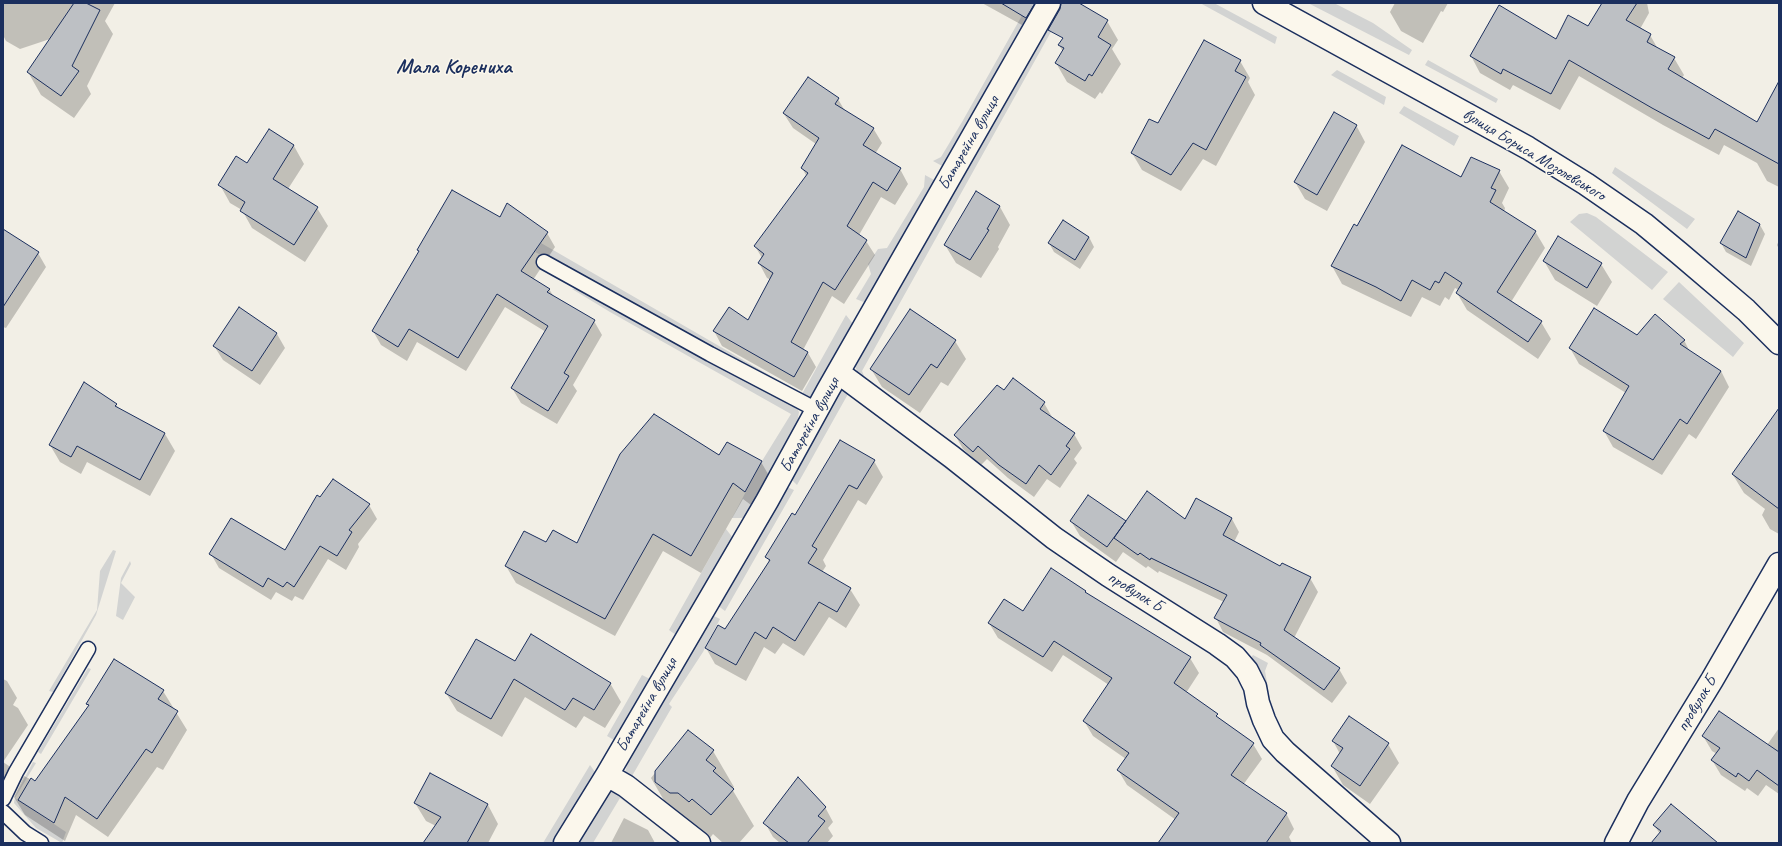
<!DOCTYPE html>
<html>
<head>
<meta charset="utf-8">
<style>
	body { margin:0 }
	#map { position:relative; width:1782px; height:846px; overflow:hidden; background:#f2efe6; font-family:Caveat,sans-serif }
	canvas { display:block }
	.frame { position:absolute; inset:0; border:4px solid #1b2f5e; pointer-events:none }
</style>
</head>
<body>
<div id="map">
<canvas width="1782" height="846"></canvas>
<div class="frame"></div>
</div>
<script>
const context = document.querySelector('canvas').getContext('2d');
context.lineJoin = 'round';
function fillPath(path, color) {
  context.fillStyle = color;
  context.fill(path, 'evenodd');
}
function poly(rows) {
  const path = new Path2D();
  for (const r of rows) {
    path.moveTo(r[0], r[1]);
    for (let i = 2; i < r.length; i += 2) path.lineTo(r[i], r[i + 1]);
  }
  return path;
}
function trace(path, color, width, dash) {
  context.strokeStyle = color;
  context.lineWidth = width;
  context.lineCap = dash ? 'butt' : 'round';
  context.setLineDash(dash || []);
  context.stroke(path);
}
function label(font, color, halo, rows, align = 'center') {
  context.font = font + ' Caveat,sans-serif';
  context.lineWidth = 3;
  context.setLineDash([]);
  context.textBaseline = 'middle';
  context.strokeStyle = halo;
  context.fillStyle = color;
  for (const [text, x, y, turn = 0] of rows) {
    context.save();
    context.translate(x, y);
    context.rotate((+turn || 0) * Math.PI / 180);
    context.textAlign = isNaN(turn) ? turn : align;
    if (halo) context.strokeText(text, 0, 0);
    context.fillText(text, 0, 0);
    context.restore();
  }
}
const green = poly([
	[1029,3,1035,3,956,149,944,167,933,161,941,157,962,122],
	[1067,3,862,371,867,383,859,376,855,366,1048,24,1053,23],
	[1200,3,1214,3,1277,37,1275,44],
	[1308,3,1334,3,1373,23,1412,50,1409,55],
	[1428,60,1498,99,1496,103,1425,65],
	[1337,70,1386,97,1384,105,1331,75],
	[1404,106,1459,136,1454,146,1399,113],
	[1615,167,1695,219,1687,229,1612,173],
	[925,175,936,181,866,303,856,299,871,274,868,264,878,249,887,248,924,187],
	[1587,213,1596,217,1668,272,1652,290,1570,222,1579,214],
	[541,243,802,394,846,315,854,325,813,397,803,397,776,384,618,295,535,252],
	[1679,282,1744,343,1733,357,1663,299],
	[583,287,797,408,799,412,796,429,745,518,732,518,762,461,791,414,610,312,572,289],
	[850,389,1033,535,848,394,797,485,791,479,831,403,841,390],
	[787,487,794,490,725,611,717,605],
	[726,529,733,538,676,635,669,630],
	[113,550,116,551,96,615,53,692,49,691,97,610,100,571],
	[130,561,131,564,121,583,135,597,123,620,116,616,121,578],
	[712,615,720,619,703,652,669,704,672,707,632,776,672,809,630,780,625,773,627,765],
	[1253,655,1268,663,1265,671,1272,711,1290,747,1271,719,1256,665,1250,659],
	[88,668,91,669,41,754,38,752],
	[642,675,650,679,614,740,607,736],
	[33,762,36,763,15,798,66,832,62,843,36,828,14,803,15,796],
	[590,765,595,772,555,843,543,843],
	[621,791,689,843,678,843,658,826,620,798,593,843,577,843,609,792]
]);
const shadow = poly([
	[3,3,115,3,105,21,113,34,87,86,91,94,74,118,41,95,28,72,50,39,20,49,6,41,3,35],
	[982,3,1034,3,1022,25],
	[1395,3,1448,3,1443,12,1441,11,1423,43,1401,31,1390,12],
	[1603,3,1647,3,1649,13,1640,29,1650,35,1658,49,1674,58,1684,75,1682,78,1757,123,1779,104,1779,187,1767,181,1757,163,1724,145,1719,155,1663,125,1579,76,1560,110,1513,85,1510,90,1480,73,1471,56,1556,40,1589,27],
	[1107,21,1118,40,1112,49,1121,64,1102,94,1100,92,1095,99,1067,82,1056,63,1063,52,1059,45],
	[1240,61,1250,78,1248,82,1255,95,1216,166,1203,159,1181,191,1142,170,1132,153,1158,125],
	[838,99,845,111,873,128,882,143,875,154,900,169,908,184,895,205,881,197,859,235,866,241,875,255,844,304,832,296,803,350,808,353,816,367,802,391,722,346,714,331,749,321,771,280,767,278,759,263,762,258,755,246,807,177,802,168,816,144,793,128,784,114],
	[1356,125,1365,142,1327,211,1305,199,1295,182],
	[269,130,294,146,304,164,288,189,317,208,328,226,305,262,252,228,242,210,230,203,220,185,247,165],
	[1499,171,1509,188,1502,203,1505,208,1504,212,1535,231,1545,248,1511,302,1541,322,1551,339,1538,359,1467,310,1457,293,1459,290,1455,288,1449,300,1445,297,1440,306,1422,297,1411,317,1342,284,1332,266,1354,225,1358,227,1461,178],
	[1000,207,1010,225,998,247,999,249,981,278,956,263,945,245],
	[500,219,547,233,555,247,533,280,549,289,554,297,594,321,602,335,573,385,577,391,557,424,521,403,512,388,546,332,505,307,466,371,417,342,407,361,381,345,373,331,420,252,419,250],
	[1760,225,1765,234,1751,266,1726,252,1721,243],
	[3,230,38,253,46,267,6,328,3,327],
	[1089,237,1094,247,1080,269,1054,252,1049,243],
	[1779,240,1779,249,1777,245],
	[1544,261,1601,264,1612,282,1597,306,1555,280],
	[239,308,277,334,285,348,260,385,223,360,214,346],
	[1637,336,1684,340,1690,352,1721,371,1729,387,1696,439,1689,434,1662,475,1613,447,1604,431,1626,393,1579,364,1570,348],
	[955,341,966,359,948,386,941,382,920,413,882,387,871,369],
	[1005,391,1044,403,1052,417,1051,418,1074,434,1082,448,1074,459,1077,463,1060,488,1047,479,1034,497,1008,478,987,459,981,465,963,449,955,435],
	[116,404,119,410,165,434,175,451,150,496,87,462,81,474,60,462,50,445],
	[1779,432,1779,534,1770,529,1762,515,1765,509,1744,493,1733,475],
	[720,457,761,462,771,479,755,508,743,499,701,573,663,551,615,636,516,583,506,566,546,544,578,545],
	[874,461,883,477,866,505,858,500,823,560,826,566,822,572,850,589,860,605,846,628,829,617,804,656,783,643,775,654,764,647,746,681,715,664,706,648,725,630,769,562,767,557,796,516],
	[1196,499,1232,519,1239,532,1234,542,1281,567,1310,578,1318,592,1294,638,1339,669,1347,683,1332,703,1267,655,1223,632,1216,618,1224,602,1159,571,1158,573,1148,566,1146,568,1123,552,1116,562,1080,536,1071,521,1186,520],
	[369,505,377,519,358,544,359,547,346,570,328,559,303,600,295,596,292,601,276,592,271,600,219,568,211,554,285,552],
	[1051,570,1086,592,1087,594,1190,658,1199,673,1186,693,1253,744,1262,759,1243,785,1286,813,1294,829,1289,837,1292,843,1165,843,1176,820,1127,785,1118,770,1126,759,1093,736,1084,721,1109,685,1063,655,1052,672,998,638,989,623,1023,612],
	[515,662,610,683,621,702,605,728,584,716,576,728,525,697,502,737,457,711,446,693],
	[3,679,7,681,17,698,13,705,18,708,28,725,3,762,9,766,19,783,9,804,3,800],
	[163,691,187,730,163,770,157,767,108,837,76,815,65,841,25,815,14,797,24,776,36,782,89,706,88,704],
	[1779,728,1779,794,1766,785,1758,796,1747,788,1745,791,1721,775,1712,760,1717,754,1712,751,1703,736,1767,745],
	[688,731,713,751,734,787,732,789,754,826,739,843,723,843,713,834,710,838,700,830,697,834,672,814,651,778],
	[1333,741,1388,744,1399,763,1370,804,1343,785,1332,766,1340,754],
	[430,774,488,805,498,824,488,843,424,843,436,826,426,821,415,803],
	[825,807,833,822,828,828,833,836,827,843,780,843,773,837,765,823],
	[624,818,648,830,655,843,611,843],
	[1654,825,1716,843,1652,843,1660,834]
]);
const building = poly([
	[74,3,86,3,100,10,72,66,79,71,61,96,27,72,74,3],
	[1001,3,1035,3,1026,18,1001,3],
	[1061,3,1079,3,1108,20,1098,37,1111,45,1092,76,1089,74,1085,81,1055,63,1064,48,1058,45,1063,38,1048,30,1060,9,1061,3],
	[1602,3,1637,3,1626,20,1651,34,1647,42,1675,57,1668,69,1757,122,1779,81,1779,164,1715,129,1709,139,1652,108,1569,60,1551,94,1503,69,1501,74,1470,56,1499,5,1556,39,1568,15,1588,26,1602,3],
	[1204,40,1241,60,1235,71,1246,77,1206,150,1193,143,1171,175,1131,153,1149,119,1158,123,1204,40],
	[808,77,839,98,835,104,874,128,863,145,901,168,887,191,873,182,847,226,867,240,835,290,823,282,791,342,808,352,794,377,713,331,729,307,748,320,773,273,758,263,764,254,754,246,808,173,801,168,819,138,783,113,808,77],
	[1334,112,1357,125,1317,195,1294,182,1334,112],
	[269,129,294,145,273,179,318,207,294,245,240,211,245,202,218,185,236,156,247,163,269,129],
	[1402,145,1461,177,1471,157,1500,170,1491,188,1496,190,1490,202,1536,231,1497,292,1542,321,1528,342,1456,293,1462,283,1445,272,1439,283,1435,281,1430,290,1412,280,1401,301,1376,287,1331,266,1354,224,1357,226,1402,145],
	[452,190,500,217,507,203,548,232,521,271,550,289,547,292,595,320,564,373,569,376,548,411,511,388,548,326,497,294,458,358,409,329,398,347,372,331,419,251,417,250,452,190],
	[976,191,1000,206,987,229,989,230,970,260,944,245,976,191],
	[1738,211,1760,224,1746,258,1720,243,1738,211],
	[1063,220,1089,237,1075,260,1048,243,1063,220],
	[3,229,39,252,3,307,3,229],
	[1558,236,1602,263,1587,288,1543,261,1558,236],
	[239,307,277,333,252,371,213,346,239,307],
	[1594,308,1637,335,1655,314,1685,340,1680,344,1721,371,1687,424,1680,419,1653,460,1603,431,1629,386,1569,348,1594,308],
	[910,309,956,340,937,368,931,364,909,395,870,369,910,309],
	[1013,378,1045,402,1040,409,1075,433,1066,446,1070,449,1051,475,1039,465,1026,484,999,465,978,446,973,452,954,435,997,385,1004,390,1013,378],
	[84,382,117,404,115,406,165,433,140,480,77,446,71,457,49,445,84,382],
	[1779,408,1779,509,1732,474,1779,408],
	[654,414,719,455,727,442,762,461,745,492,733,483,691,556,653,534,605,619,505,566,524,531,546,542,553,530,577,543,620,454,654,414],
	[840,440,875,460,857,489,849,485,812,546,817,549,808,563,851,588,837,612,819,602,795,641,773,627,766,639,755,632,736,665,705,648,718,625,725,629,770,560,765,557,792,513,795,515,840,440],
	[333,479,370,504,349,530,352,532,337,556,320,546,294,587,287,582,283,587,268,578,263,587,209,554,231,518,285,550,317,495,320,497,333,479],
	[1147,491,1185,519,1196,498,1232,518,1223,535,1280,566,1282,563,1311,577,1284,630,1340,668,1324,690,1260,645,1261,643,1214,618,1227,595,1151,558,1150,560,1140,553,1138,555,1114,538,1147,491],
	[1088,495,1126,521,1107,547,1070,521,1088,495],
	[1051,568,1086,591,1085,592,1191,657,1174,683,1218,714,1216,716,1254,743,1231,775,1287,813,1266,843,1158,843,1179,813,1117,770,1129,753,1083,721,1112,678,1054,641,1043,657,988,623,1004,599,1023,611,1051,568],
	[531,634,611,683,594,710,573,698,565,710,514,679,491,719,445,693,476,639,515,661,531,634],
	[114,659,164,690,158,699,178,711,152,753,146,749,97,819,65,797,54,823,18,800,31,778,35,781,89,705,86,704,114,659],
	[1719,711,1779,752,1779,786,1757,770,1749,781,1738,773,1736,777,1711,760,1720,748,1702,736,1719,711],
	[1349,716,1389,743,1360,786,1331,766,1343,748,1332,741,1349,716],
	[688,730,714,750,706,760,716,768,713,771,734,789,711,815,692,799,689,802,678,793,670,793,655,782,655,771,688,730],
	[430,773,488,804,467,843,423,843,441,817,414,803,430,773],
	[798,777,826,807,818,816,825,821,807,843,789,843,763,823,798,777],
	[1671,804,1718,843,1651,843,1661,831,1653,825,1671,804]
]);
const lane = poly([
	[544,262,710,354,817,410],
	[3,799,16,772,88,649],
	[3,812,25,833,41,843]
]);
const street = poly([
	[1264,3,1528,148,1586,184,1644,224,1679,253,1746,310,1779,343],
	[839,373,952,457,1054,538,1108,575,1217,644,1235,657,1247,671,1255,687,1258,703,1264,720,1273,739,1285,752,1389,843],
	[607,775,626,786,699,843],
	[565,843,607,775,767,501,828,390,1049,3],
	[1616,843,1638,801,1712,680,1779,564]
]);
const streetNames = [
	["Батарейна вулиця",969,143,-60],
	["вулиця Бориса Мозолевського",1534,155,31],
	["Батарейна вулиця",810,425,-61],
	["провулок Б",1135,592,32],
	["провулок Б",1697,704,-59],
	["Батарейна вулиця",647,705,-60]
];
const districtNames = [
	["Мала Корениха",454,67]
];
fillPath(green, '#d2d3d2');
fillPath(shadow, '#0003');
fillPath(building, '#bdc0c4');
trace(building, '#1b2f5e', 1);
trace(lane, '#1b2f5e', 17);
trace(street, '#1b2f5e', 25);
trace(lane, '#fbf7ec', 14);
trace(street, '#fbf7ec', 22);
label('17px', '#1b2f5e', '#fbf7ec', streetNames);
label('bold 21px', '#1b2f5e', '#fbf7ec', districtNames);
</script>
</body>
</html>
